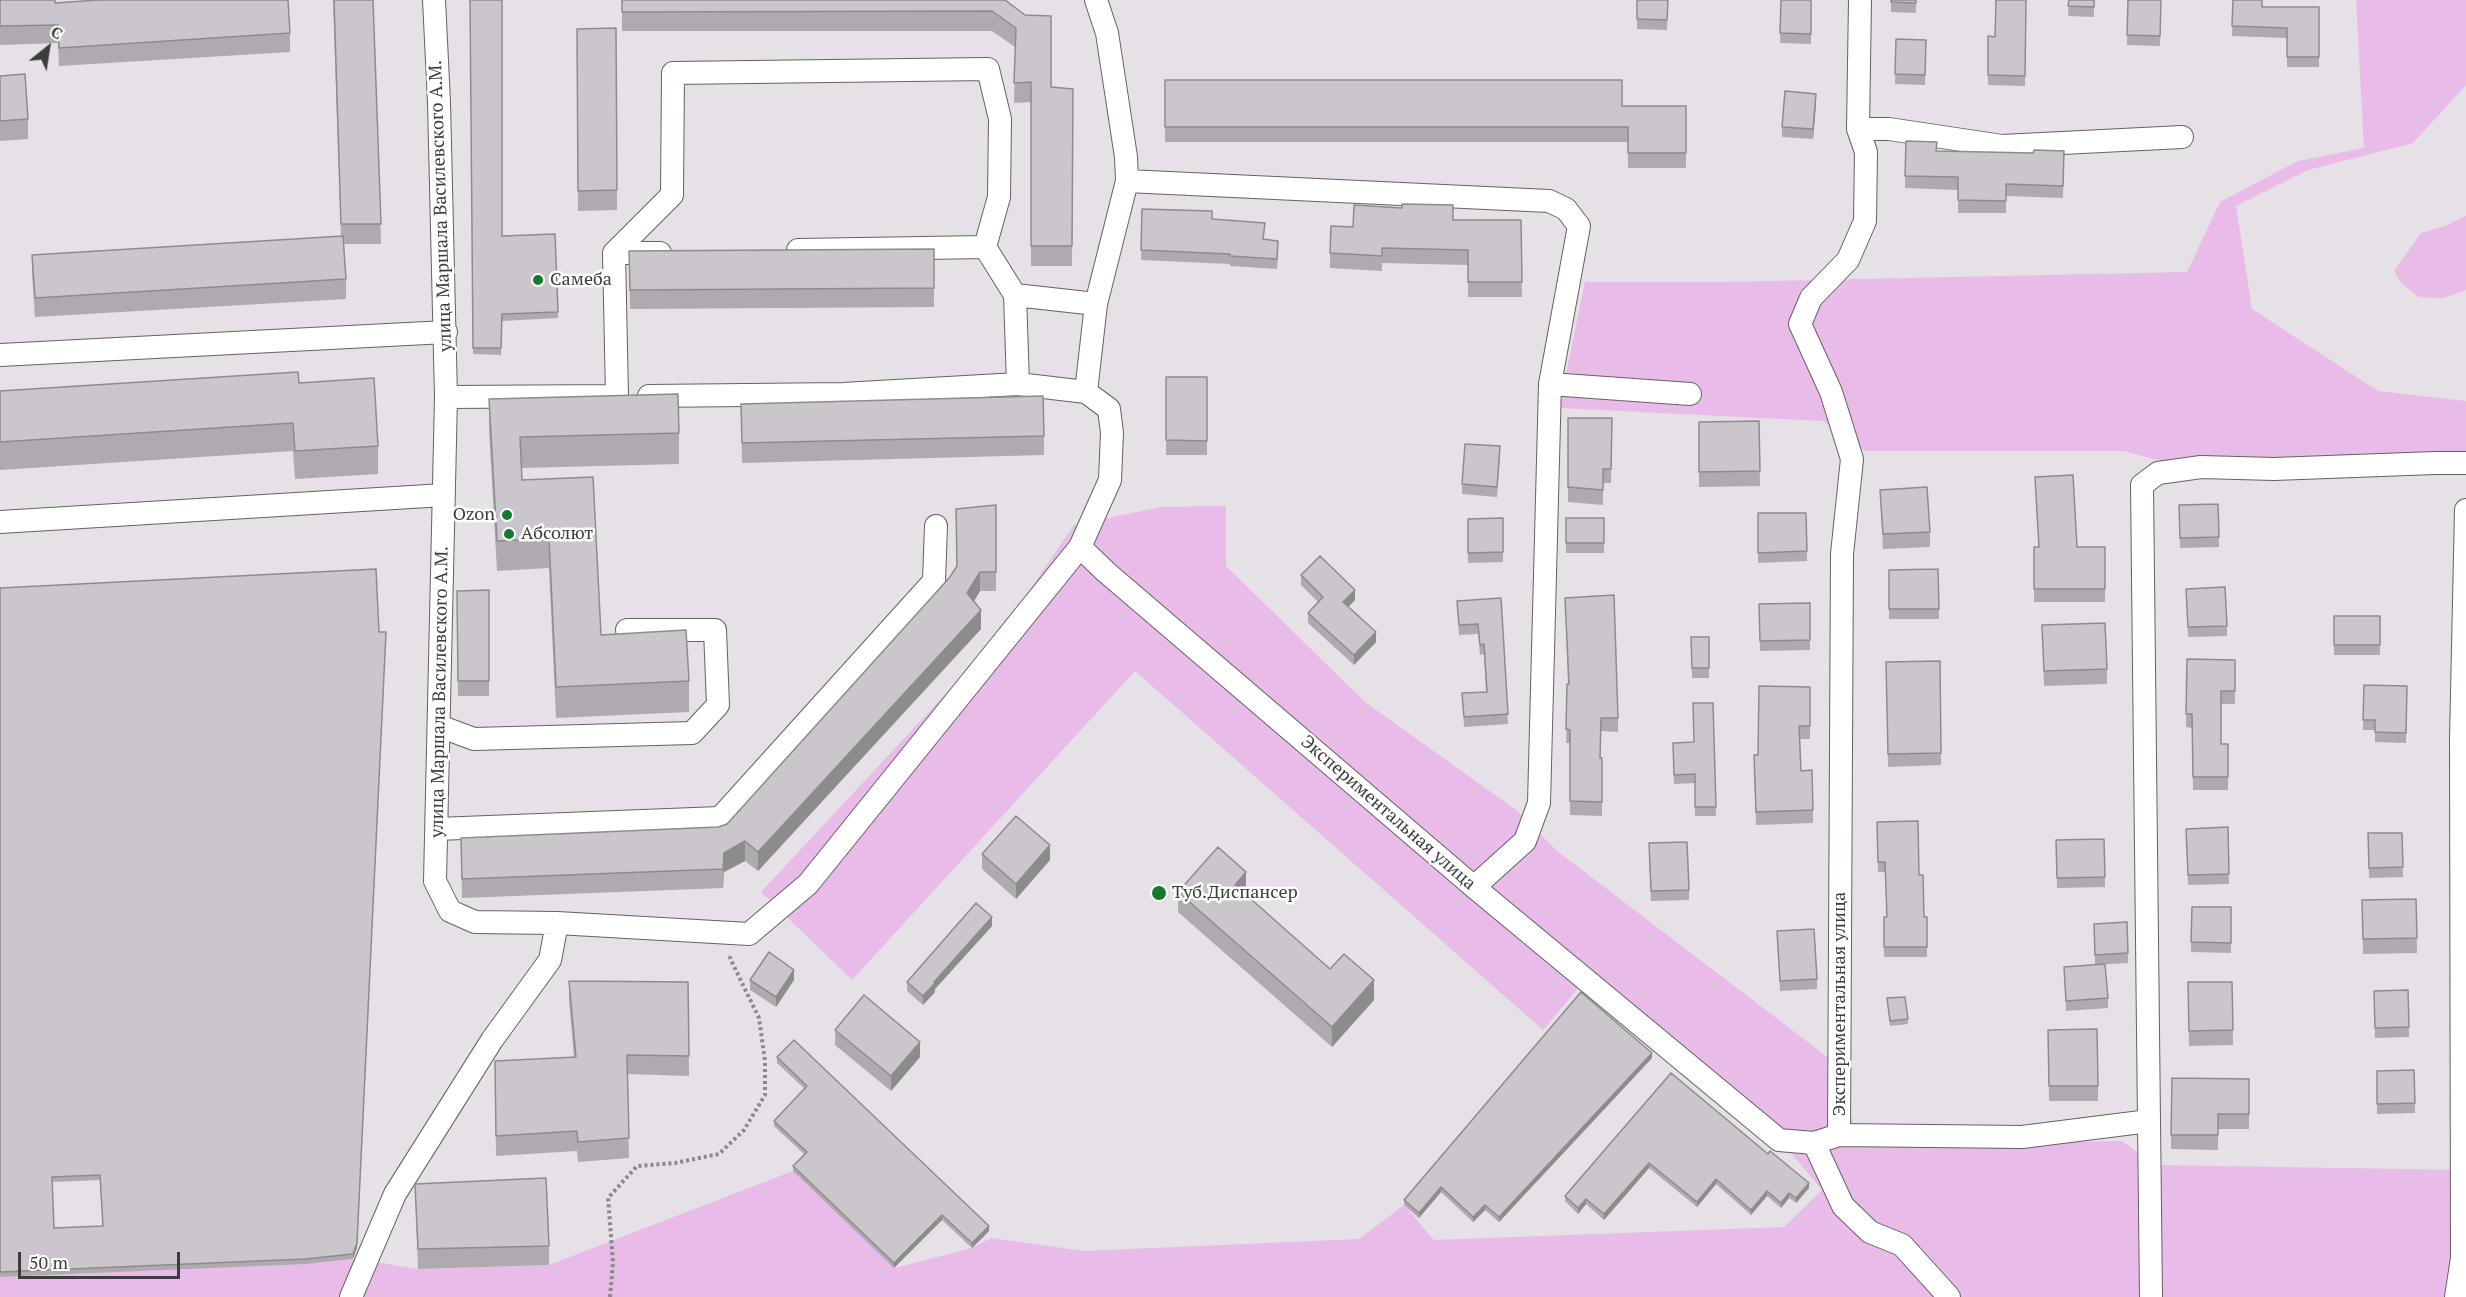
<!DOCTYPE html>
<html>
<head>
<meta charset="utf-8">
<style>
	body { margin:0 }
	#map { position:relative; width:2466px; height:1297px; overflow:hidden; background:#e6e1e6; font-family:"PT Serif",serif }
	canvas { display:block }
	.north { position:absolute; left:18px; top:18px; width:60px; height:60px; -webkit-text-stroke:4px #fff; paint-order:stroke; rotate:30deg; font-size:16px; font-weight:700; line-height:24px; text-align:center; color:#3d3b3d }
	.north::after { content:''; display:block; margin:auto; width:21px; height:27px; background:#3d3b3d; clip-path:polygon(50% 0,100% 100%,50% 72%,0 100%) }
	.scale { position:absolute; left:18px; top:1252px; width:162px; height:27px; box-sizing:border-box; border:3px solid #3d3b3d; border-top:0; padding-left:8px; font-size:18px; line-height:21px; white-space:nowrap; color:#3d3b3d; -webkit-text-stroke:4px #fff; paint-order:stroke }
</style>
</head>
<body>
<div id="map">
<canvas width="2466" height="1297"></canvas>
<div class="north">С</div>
<div class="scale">50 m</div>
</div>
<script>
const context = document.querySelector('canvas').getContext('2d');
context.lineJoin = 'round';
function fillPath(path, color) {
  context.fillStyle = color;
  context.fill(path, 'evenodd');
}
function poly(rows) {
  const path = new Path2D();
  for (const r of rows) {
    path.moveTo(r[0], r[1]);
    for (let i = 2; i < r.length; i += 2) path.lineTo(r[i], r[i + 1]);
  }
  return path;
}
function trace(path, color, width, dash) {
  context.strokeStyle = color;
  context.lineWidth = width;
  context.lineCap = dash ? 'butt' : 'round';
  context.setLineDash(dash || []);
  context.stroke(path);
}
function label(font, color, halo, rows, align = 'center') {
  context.font = font + ' "PT Serif",serif';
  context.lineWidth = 5;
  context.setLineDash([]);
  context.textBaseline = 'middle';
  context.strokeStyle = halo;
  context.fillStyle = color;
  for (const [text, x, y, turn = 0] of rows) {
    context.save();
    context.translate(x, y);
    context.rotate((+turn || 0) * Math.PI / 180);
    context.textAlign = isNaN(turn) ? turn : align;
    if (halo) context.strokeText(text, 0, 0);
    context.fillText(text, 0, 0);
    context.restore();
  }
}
const green = poly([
	[2356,0,2466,0,2466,85,2413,143,2308,170,2236,206,2252,309,2378,391,2466,401,2466,469,2172,464,2124,451,1865,451,1823,421,1559,408,1585,282,1724,282,2187,272,2220,202,2298,161,2364,148],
	[2466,216,2466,290,2443,298,2419,297,2401,283,2394,271,2421,233,2445,226],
	[1226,506,1226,566,1365,702,1516,810,1557,851,1830,1059,1862,1147,2122,1141,2156,1165,2466,1170,2466,1297,0,1297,0,1277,291,1264,357,1259,418,1269,549,1265,793,1171,895,1268,972,1248,991,1238,1084,1251,1359,1239,1404,1205,1434,1240,1784,1227,1822,1190,1779,1139,1584,981,1543,1030,1135,671,852,980,761,892,995,641,1074,525,1161,507]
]);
const path = poly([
	[610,1297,613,1262,608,1198,637,1166,675,1163,719,1154,744,1130,765,1095,765,1061,759,1018,730,958,732,955]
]);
const minor = poly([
	[434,0,439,102,446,397,435,881,450,911,475,922,557,923,749,934,808,884,1080,547,1110,480,1112,433,1109,409,1086,392,1018,384,843,394,649,396],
	[1858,129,1889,129,2002,146,2182,137],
	[1127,181,1549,201,1566,209,1579,226,1550,384,1539,803,1525,841,1474,887],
	[985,247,1015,295,1018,384],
	[614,253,672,195,673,73,988,69,1000,119,999,197,985,247,798,250],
	[1015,295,1096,304],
	[0,355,446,332],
	[1550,384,1690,394],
	[1086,392,1096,304,1127,181,1126,157,1107,33,1096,0],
	[446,397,617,396,614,253,660,253],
	[0,522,444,495],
	[1080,547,1106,572,1474,887,1779,1140,1814,1143,1839,1135,1842,554,1852,459,1831,392,1800,324,1811,298,1848,260,1865,221,1866,152,1858,129,1860,0],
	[439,726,474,739,692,733,718,705,715,630,627,630],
	[437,829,720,818,934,581,936,526],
	[2149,1121,2151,1297],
	[1839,1135,2022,1137,2149,1121,2142,485,2158,473,2201,467,2274,469,2435,463,2466,463],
	[1814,1143,1843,1206,1870,1232,1902,1245,1949,1297],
	[351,1297,395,1194,492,1040,550,960,557,923],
	[2456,1297,2462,1258,2461,739,2466,510]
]);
const wall = poly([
	[0,0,55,3,290,33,290,52,59,66,58,43,0,45],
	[333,0,373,0,381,244,344,244,346,279,346,299,35,317,32,274,32,255,341,236],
	[470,0,502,236,555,234,558,318,502,321,501,355,473,354],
	[622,0,1005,0,1051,87,1073,89,1072,266,1031,266,1031,102,1014,103,1015,47,992,31,622,31],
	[1637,0,1668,0,1667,30,1637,29],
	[1781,0,1811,0,1811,44,1780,43],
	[1891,0,1916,0,1916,13,1891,12],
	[2026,0,2025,86,1988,85,1988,36,1995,37],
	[2069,0,2094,0,2094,17,2068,16],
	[2128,0,2161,0,2160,46,2127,45],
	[2233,0,2262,7,2319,7,2319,67,2287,67,2287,38,2232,36],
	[616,28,617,210,578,211,577,29],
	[1896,39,1926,40,1925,85,1895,84],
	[0,76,28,119,28,139,0,141],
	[1165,80,1622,106,1686,106,1686,168,1628,168,1628,142,1165,142],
	[1816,104,1813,139,1782,137,1782,127],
	[1906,141,1937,151,2033,153,2064,151,2063,198,2006,196,2006,213,1958,213,1958,190,1905,188],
	[1142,209,1212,219,1264,239,1278,251,1277,269,1230,266,1230,264,1141,260],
	[1453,220,1521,220,1522,297,1468,297,1468,265,1382,263,1382,271,1330,268,1330,253,1353,227],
	[934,249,934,307,630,309,629,251],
	[1166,377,1207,377,1207,455,1166,455],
	[299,383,378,446,378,474,295,479,293,451,0,470,0,391],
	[489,399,679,433,679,464,521,468,522,480,601,635,689,681,689,712,556,718,549,568,497,571,489,429],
	[741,404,1044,436,1044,455,742,463],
	[1568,418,1612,418,1611,483,1603,483,1603,505,1568,502],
	[1759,421,1760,486,1699,487,1699,422],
	[1500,456,1497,497,1462,494,1462,484],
	[2035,477,2077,547,2105,547,2105,602,2034,602,2034,547,2039,547],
	[1880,490,1930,532,1930,547,1883,549],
	[2218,504,2219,547,2180,548,2179,505],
	[996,505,996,591,980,591,974,601,981,629,758,871,745,861,724,872,723,888,462,898,461,838,718,827,727,824,950,577],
	[1758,513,1806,513,1807,561,1758,563],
	[1503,518,1503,562,1468,563,1468,519],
	[1566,518,1604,518,1604,553,1566,553],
	[1938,569,1939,619,1889,619,1889,570],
	[1301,575,1355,600,1348,607,1376,642,1354,665,1308,623,1308,613,1318,602,1301,585],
	[0,588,357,1248,353,1259,305,1264,0,1277],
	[100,1180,103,1226,54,1228,52,1182],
	[2186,589,2227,626,2227,636,2188,637],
	[489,590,489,696,458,696,457,591],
	[1501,598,1508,724,1464,727,1462,693,1486,692,1484,654,1480,655,1478,634,1459,635,1457,601],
	[1565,598,1618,718,1618,732,1601,731,1600,758,1602,758,1602,816,1570,815,1570,743,1566,743,1568,684],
	[1810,603,1810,650,1760,651,1759,604],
	[2334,616,2380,616,2380,655,2334,655],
	[2042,625,2107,669,2107,684,2044,686],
	[1691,637,1709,637,1709,678,1692,678],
	[2187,659,2235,660,2235,704,2221,704,2221,744,2228,744,2228,790,2193,790,2192,728,2186,727],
	[1940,661,1941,765,1888,767,1886,662],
	[2364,685,2407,686,2406,743,2375,742,2375,730,2363,730],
	[1810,687,1810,739,1800,739,1801,771,1813,810,1813,823,1756,825,1754,768,1758,755],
	[1713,703,1716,816,1695,816,1695,783,1674,784,1673,743,1694,742],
	[1877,822,1919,875,1924,917,1927,917,1927,957,1884,957,1884,917,1887,917,1885,872,1878,872],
	[2228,827,2229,884,2188,885,2186,829],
	[2368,833,2402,833,2403,877,2369,878],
	[2104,839,2105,887,2057,888,2056,840],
	[1649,853,1689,890,1689,900,1651,901],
	[982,854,1050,860,1016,899,982,869],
	[1178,892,1246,892,1244,894,1330,969,1374,1000,1332,1047,1178,912],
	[2416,899,2417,953,2363,954,2362,900],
	[2192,907,2231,907,2231,953,2191,952],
	[2127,922,2128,963,2095,965,2094,924],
	[992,926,935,989,935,992,923,1005,907,991,907,982],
	[1777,931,1817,979,1817,989,1780,991],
	[2064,967,2108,998,2108,1008,2066,1011],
	[750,980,794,980,776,1007,750,990],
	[569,981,688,982,689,1076,627,1074,629,1158,578,1162,577,1151,496,1156,495,1061,574,1058,569,1001],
	[2188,982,2232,982,2233,1045,2189,1046],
	[2408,990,2409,1037,2375,1038,2374,991],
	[1887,998,1908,1019,1908,1024,1890,1026],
	[835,1030,920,1057,891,1091,835,1045],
	[2048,1030,2098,1086,2098,1101,2049,1101],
	[777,1057,989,1231,972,1248,942,1220,894,1268,793,1171,793,1166,804,1154,774,1126,774,1121,805,1089,777,1063],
	[1652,1058,1499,1222,1485,1210,1473,1222,1441,1192,1419,1218,1404,1205,1404,1200],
	[2414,1070,2415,1113,2377,1114,2377,1071],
	[1671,1073,1809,1188,1796,1203,1789,1198,1781,1208,1767,1196,1751,1215,1716,1184,1697,1207,1649,1168,1604,1220,1586,1204,1578,1214,1565,1201,1565,1196],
	[2172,1078,2249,1079,2249,1129,2218,1129,2218,1150,2171,1149],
	[415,1184,549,1246,549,1265,418,1269]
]);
const shadedWall = poly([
	[1816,94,1816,104,1813,139,1813,129],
	[980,572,980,591,967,613,967,593],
	[1355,590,1355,600,1343,612,1343,602],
	[981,610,981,629,758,871,758,852],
	[386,632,357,1248,353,1259,353,1254],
	[1376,632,1376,642,1354,665,1354,655],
	[745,841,745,861,724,872,723,888,724,853],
	[1050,845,1050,860,1016,899,1016,884],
	[1246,872,1246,892,1235,905,1235,885],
	[992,917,992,926,935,989,935,992,923,1005,923,996,934,982],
	[794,970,794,980,776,1007,776,997],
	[1374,980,1374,1000,1332,1047,1332,1027],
	[920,1042,920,1057,891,1091,891,1076],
	[1652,1053,1652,1058,1499,1222,1499,1217],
	[1649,1163,1649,1168,1604,1220,1604,1214],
	[1716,1179,1716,1184,1697,1207,1697,1202],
	[1809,1183,1809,1188,1796,1203,1796,1198],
	[1441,1187,1441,1192,1419,1218,1419,1213],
	[1767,1191,1767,1196,1751,1215,1751,1210],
	[1789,1193,1789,1198,1781,1208,1781,1203],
	[1586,1199,1586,1204,1578,1214,1578,1208],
	[1485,1205,1485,1210,1473,1222,1473,1217],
	[942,1215,942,1220,894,1268,894,1263],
	[989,1226,989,1231,972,1248,972,1243]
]);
const building = poly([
	[0,0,55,0,55,3,98,0,288,0,290,33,59,48,58,25,0,26,0,0],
	[334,0,373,0,381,224,341,224,334,0],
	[470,0,502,0,502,236,555,234,558,312,502,314,501,348,473,348,470,0],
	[622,0,1005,0,1025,15,1051,16,1051,87,1073,89,1072,246,1031,246,1031,82,1014,83,1016,28,992,11,622,12,622,0],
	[1637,0,1668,0,1667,20,1637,19,1637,0],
	[1781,0,1811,0,1811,34,1780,33,1781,0],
	[1891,0,1916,0,1916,3,1891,2,1891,0],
	[1996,0,2026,0,2025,76,1988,75,1988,36,1995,37,1996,0],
	[2069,0,2094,0,2094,7,2068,6,2069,0],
	[2128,0,2161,0,2160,36,2127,35,2128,0],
	[2233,0,2262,0,2262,7,2319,7,2319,57,2287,57,2287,28,2232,26,2233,0],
	[616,28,617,190,578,191,577,29,616,28],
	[1896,39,1926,40,1925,75,1895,74,1896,39],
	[25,74,28,119,0,121,0,76,25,74],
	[1165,80,1622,80,1622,106,1686,106,1686,153,1628,153,1628,127,1165,127,1165,80],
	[1785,91,1816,94,1813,129,1782,127,1785,91],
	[1906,141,1937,142,1936,151,2033,153,2034,150,2064,151,2063,186,2006,184,2006,201,1958,200,1958,177,1905,176,1906,141],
	[1402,204,1453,205,1453,220,1521,220,1522,282,1468,282,1468,250,1382,248,1382,256,1330,253,1331,226,1353,227,1354,205,1402,208,1402,204],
	[1142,209,1212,211,1212,219,1265,223,1263,239,1278,241,1277,259,1230,256,1230,254,1141,250,1142,209],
	[343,236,346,279,35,298,32,255,343,236],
	[934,249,934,288,630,290,629,251,934,249],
	[298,372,299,383,374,378,378,446,295,451,293,423,0,442,0,391,298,372],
	[1166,377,1207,377,1207,441,1166,440,1166,377],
	[678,394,679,433,520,437,522,480,593,477,601,635,686,630,689,681,556,687,549,538,497,541,489,399,678,394],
	[1043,396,1044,436,742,443,741,404,1043,396],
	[1568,418,1612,418,1611,469,1603,469,1603,490,1568,487,1568,418],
	[1759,421,1760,471,1699,472,1699,422,1759,421],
	[1465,444,1500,446,1497,487,1462,484,1465,444],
	[2073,475,2077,547,2105,547,2105,589,2034,589,2034,547,2039,547,2035,477,2073,475],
	[1927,487,1930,532,1883,534,1880,490,1927,487],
	[2218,504,2219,537,2180,538,2179,505,2218,504],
	[996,505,996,572,980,572,967,593,981,610,758,852,745,841,724,853,723,869,462,879,461,838,718,827,727,824,950,577,957,566,956,509,996,505],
	[1758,513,1806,513,1807,551,1758,553,1758,513],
	[1503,518,1503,552,1468,553,1468,519,1503,518],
	[1566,518,1604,518,1604,543,1566,543,1566,518],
	[1320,556,1355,590,1343,602,1376,632,1354,655,1308,613,1323,597,1301,575,1320,556],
	[376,569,379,632,386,632,357,1243,353,1254,305,1259,0,1272,0,588,376,569],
	[100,1175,103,1226,54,1228,52,1177,100,1175],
	[1938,569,1939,609,1889,609,1889,570,1938,569],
	[2225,587,2227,626,2188,627,2186,589,2225,587],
	[489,590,489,681,458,681,457,591,489,590],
	[1614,595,1618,718,1601,718,1600,758,1602,758,1602,802,1570,801,1570,730,1566,729,1567,684,1569,684,1565,598,1614,595],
	[1501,598,1508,714,1464,717,1462,693,1487,692,1484,644,1480,645,1478,624,1459,625,1457,601,1501,598],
	[1810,603,1810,640,1760,641,1759,604,1810,603],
	[2334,616,2380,616,2380,645,2334,645,2334,616],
	[2105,623,2107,669,2044,671,2042,625,2105,623],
	[1691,637,1709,637,1709,668,1692,668,1691,637],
	[2187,659,2235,660,2235,691,2221,691,2221,744,2228,744,2228,777,2193,777,2192,714,2186,714,2187,659],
	[1940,661,1941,753,1888,754,1886,662,1940,661],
	[2364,685,2407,686,2406,733,2375,732,2375,720,2363,720,2364,685],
	[1759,686,1810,687,1810,726,1799,726,1801,771,1812,770,1813,810,1756,812,1754,755,1758,755,1759,686],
	[1693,703,1713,703,1716,807,1695,807,1695,774,1674,775,1673,743,1694,742,1693,703],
	[1016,816,1050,845,1016,884,982,854,1016,816],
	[1918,821,1919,875,1923,875,1924,917,1927,917,1927,947,1884,947,1884,917,1887,917,1885,862,1878,862,1877,822,1918,821],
	[2228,827,2229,874,2188,875,2186,829,2228,827],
	[2368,833,2402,833,2403,867,2369,868,2368,833],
	[2104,839,2105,877,2057,878,2056,840,2104,839],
	[1687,842,1689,890,1651,891,1649,843,1687,842],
	[1218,847,1246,872,1235,885,1330,969,1344,954,1374,980,1332,1027,1178,892,1218,847],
	[2416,899,2417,938,2363,939,2362,900,2416,899],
	[976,903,992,917,934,982,935,983,923,996,907,982,976,903],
	[2192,907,2231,907,2231,943,2191,942,2192,907],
	[2127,922,2128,953,2095,955,2094,924,2127,922],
	[1814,929,1817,979,1780,981,1777,931,1814,929],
	[769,952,794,970,776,997,750,980,769,952],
	[2105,964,2108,998,2066,1001,2064,967,2105,964],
	[569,981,688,982,689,1056,627,1055,629,1138,578,1142,577,1131,496,1136,495,1061,576,1057,569,981],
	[2188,982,2232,982,2233,1030,2189,1031,2188,982],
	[2408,990,2409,1027,2375,1028,2374,991,2408,990],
	[1581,992,1652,1053,1499,1217,1485,1205,1473,1217,1441,1187,1419,1213,1404,1200,1581,992],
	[864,995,920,1042,891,1076,835,1030,864,995],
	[1905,997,1908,1019,1890,1021,1887,998,1905,997],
	[2097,1029,2098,1086,2049,1086,2048,1030,2097,1029],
	[794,1040,989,1226,972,1243,942,1215,894,1263,793,1166,807,1152,774,1121,807,1086,777,1057,794,1040],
	[2414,1070,2415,1103,2377,1104,2377,1071,2414,1070],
	[1671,1073,1768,1154,1770,1151,1809,1183,1796,1198,1789,1193,1781,1203,1767,1191,1751,1210,1716,1179,1697,1202,1649,1163,1604,1214,1586,1199,1578,1208,1565,1196,1671,1073],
	[2172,1078,2249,1079,2249,1114,2218,1114,2218,1135,2171,1135,2172,1078],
	[546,1178,549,1246,418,1249,415,1184,546,1178]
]);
const markers = [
	[538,280,6,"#147b2e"],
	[507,515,6,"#147b2e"],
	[509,534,6,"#147b2e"],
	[1159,893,8,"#147b2e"]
];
const streetNames = [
	["улица Маршала Василевского А.М.",441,206,-92],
	["улица Маршала Василевского А.М.",440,692,-89],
	["Экспериментальная улица",1388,813,41],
	["Экспериментальная улица",1840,1004,-90]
];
const poiNames = [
	["Самеба",550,280],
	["Ozon",495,515,"right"],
	["Абсолют",521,534],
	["Туб.Диспансер",1172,893]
];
fillPath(green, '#e8bbe8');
trace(minor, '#666165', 24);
trace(path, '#8c898c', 4, [3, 3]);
trace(minor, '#fff', 22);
fillPath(wall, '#afaaaf');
fillPath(shadedWall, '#8e8b8e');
fillPath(building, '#cbc6cb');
trace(building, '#8e8b8e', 1.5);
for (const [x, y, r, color] of markers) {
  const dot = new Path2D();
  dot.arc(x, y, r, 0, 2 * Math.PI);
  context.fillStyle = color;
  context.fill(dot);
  trace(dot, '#fff', 2);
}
label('18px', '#3d3b3d', '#fff', streetNames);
label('18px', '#3d3b3d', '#fff', poiNames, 'left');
</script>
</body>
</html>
